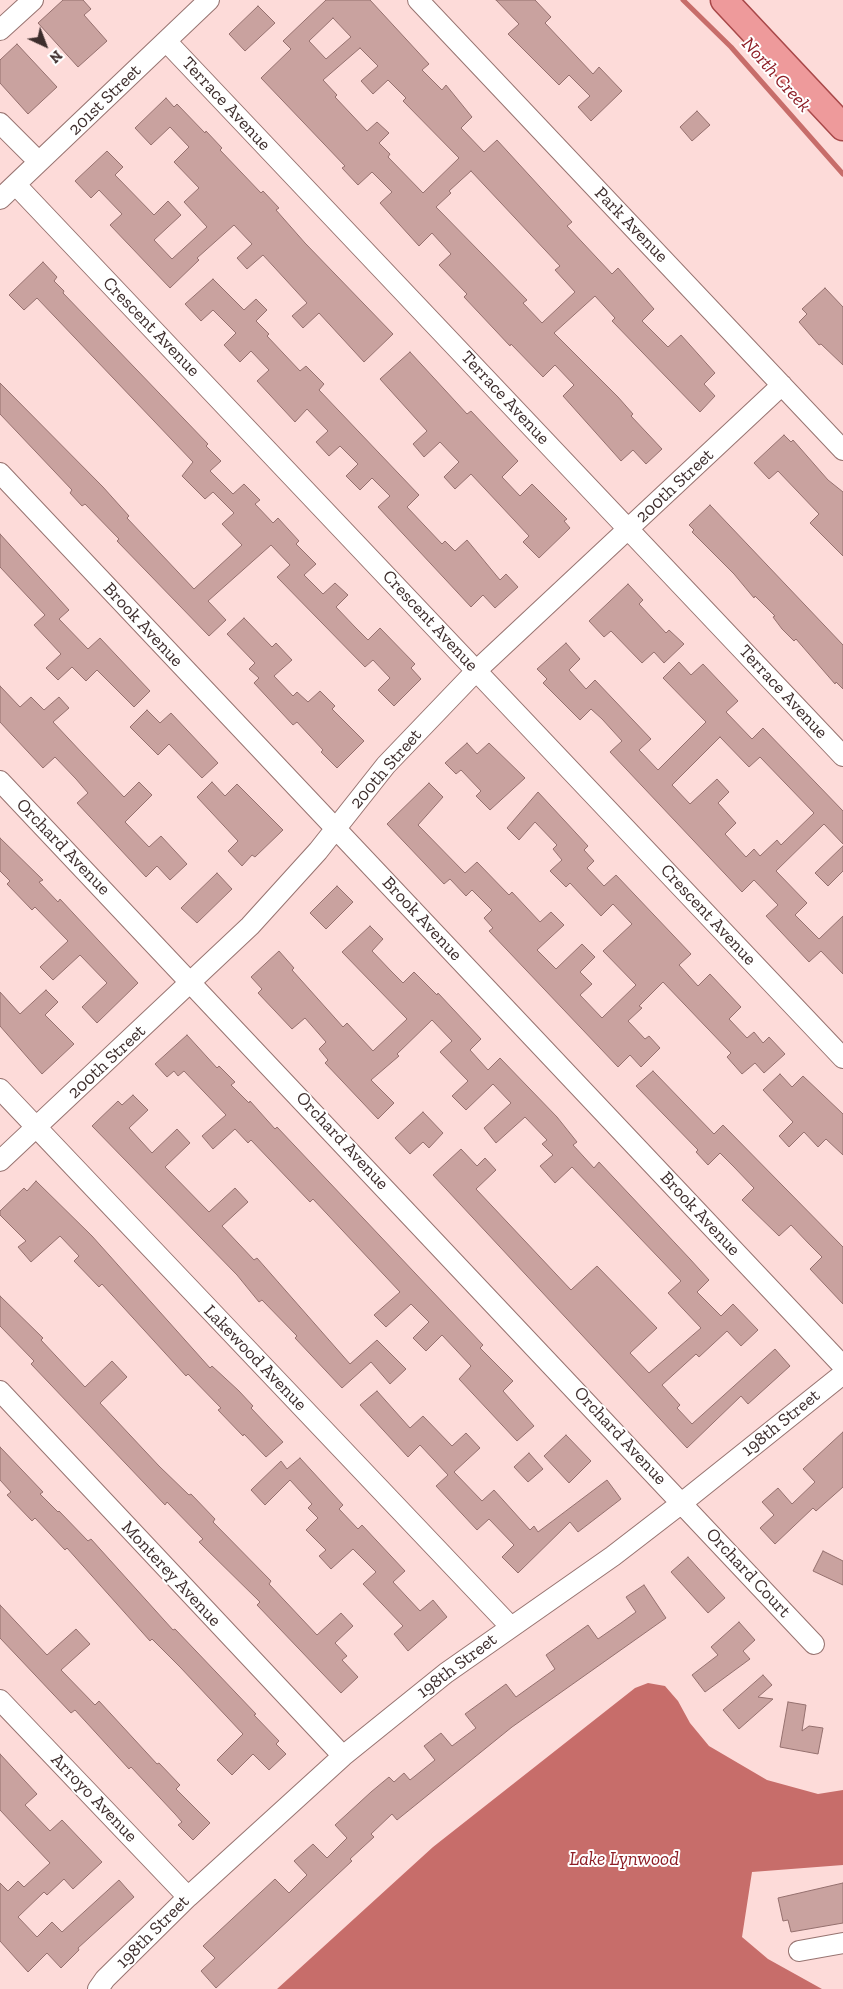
<!DOCTYPE html>
<html>
<head>
<meta charset="utf-8">
<style>
	body { margin:0 }
	#map { position:relative; width:843px; height:1989px; overflow:hidden; background:#fddbd9; font-family:"Zilla Slab",serif }
	canvas { display:block }
	.north { position:absolute; left:20px; top:20px; width:50px; height:50px; -webkit-text-stroke:4px #fff; paint-order:stroke; rotate:137deg; font-size:14px; font-weight:700; line-height:20px; text-align:center; color:#3d2d2c }
	.north::after { content:''; display:block; margin:auto; width:18px; height:22px; background:#3d2d2c; clip-path:polygon(50% 0,100% 100%,50% 72%,0 100%) }
</style>
</head>
<body>
<div id="map">
<canvas width="843" height="1989"></canvas>
<div class="north">N</div>
</div>
<script>
const context = document.querySelector('canvas').getContext('2d');
context.lineJoin = 'round';
function fillPath(path, color) {
  context.fillStyle = color;
  context.fill(path, 'evenodd');
}
function poly(rows) {
  const path = new Path2D();
  for (const r of rows) {
    path.moveTo(r[0], r[1]);
    for (let i = 2; i < r.length; i += 2) path.lineTo(r[i], r[i + 1]);
  }
  return path;
}
function trace(path, color, width, dash) {
  context.strokeStyle = color;
  context.lineWidth = width;
  context.lineCap = dash ? 'butt' : 'round';
  context.setLineDash(dash || []);
  context.stroke(path);
}
function label(font, color, halo, rows, align = 'center') {
  context.font = font + ' "Zilla Slab",serif';
  context.lineWidth = 4;
  context.setLineDash([]);
  context.textBaseline = 'middle';
  context.strokeStyle = halo;
  context.fillStyle = color;
  for (const [text, x, y, turn = 0] of rows) {
    context.save();
    context.translate(x, y);
    context.rotate((+turn || 0) * Math.PI / 180);
    context.textAlign = isNaN(turn) ? turn : align;
    if (halo) context.strokeText(text, 0, 0);
    context.fillText(text, 0, 0);
    context.restore();
  }
}
const water = poly([
	[648,1683,665,1686,678,1701,690,1723,709,1746,767,1780,818,1794,843,1790,843,1865,752,1872,742,1937,768,1959,822,1989,277,1989,433,1847,635,1688]
]);
const stream = poly([
	[683,0,731,47,843,174]
]);
const building = poly([
	[63,0,83,0,91,9,84,15,107,41,78,67,38,23,63,0],
	[326,0,370,0,429,64,422,70,442,90,446,85,472,117,461,128,484,152,497,140,572,222,567,226,612,274,618,268,654,309,642,321,668,347,681,335,715,373,704,384,715,396,700,412,612,321,615,318,595,296,554,333,618,397,633,414,631,416,662,449,646,464,633,450,621,461,563,396,574,385,555,365,543,377,511,344,510,346,464,297,467,294,439,265,451,254,432,233,419,246,380,203,392,192,372,172,358,185,342,168,345,166,261,78,291,49,283,41,326,0],
	[333,18,351,37,326,59,309,41,333,18],
	[360,48,378,66,361,81,373,94,388,80,406,98,403,101,459,158,423,193,388,157,390,154,379,143,389,133,377,122,367,131,335,97,337,95,323,80,360,48],
	[471,171,560,266,555,270,575,292,542,323,523,303,527,300,436,207,451,193,449,191,471,171],
	[496,0,535,0,551,17,545,23,593,74,599,67,622,91,591,121,578,107,590,96,569,75,559,85,508,34,519,24,496,0],
	[258,6,275,23,245,51,229,34,258,6],
	[17,44,57,87,28,114,0,83,0,60,17,44],
	[166,98,174,107,177,104,205,133,206,131,222,148,220,150,261,193,263,191,279,208,276,210,305,243,393,334,364,362,319,313,303,328,292,316,307,303,263,255,247,269,237,258,252,244,234,225,197,258,199,260,170,288,110,225,122,214,99,190,91,198,75,181,107,151,123,167,115,175,154,215,168,201,181,215,154,240,172,259,207,227,184,202,199,188,174,162,189,147,170,127,151,145,135,128,166,98],
	[697,111,710,125,692,141,680,127,697,111],
	[43,262,57,277,54,281,64,291,63,293,208,444,206,446,221,461,210,471,233,494,244,484,260,500,255,504,273,523,278,518,299,541,296,544,316,564,304,575,323,594,335,583,348,595,336,607,355,627,368,640,380,628,415,664,411,668,421,679,394,706,378,690,390,678,373,660,365,667,277,577,290,565,271,545,208,601,226,620,209,636,117,541,119,539,85,504,82,506,70,493,72,490,0,414,0,383,103,487,129,516,127,518,194,589,242,545,222,524,234,513,213,492,205,499,182,476,193,462,37,298,24,310,9,295,43,262],
	[213,279,244,310,256,299,267,310,256,321,269,334,267,336,300,371,306,366,324,384,319,390,419,495,407,507,442,544,445,541,455,551,467,540,500,580,506,574,518,587,495,608,483,595,471,607,378,507,390,496,372,478,360,490,346,476,358,464,340,446,329,456,316,442,328,431,307,409,295,422,257,381,269,370,251,351,240,362,224,345,236,333,213,310,201,321,185,304,213,279],
	[825,288,843,307,843,365,821,344,819,345,799,322,807,314,802,309,825,288],
	[410,352,467,414,471,411,518,461,502,477,520,496,532,484,567,519,564,521,570,528,539,558,523,542,529,536,471,474,455,489,444,477,459,462,440,442,424,457,413,444,427,431,380,379,410,352],
	[784,435,791,442,793,440,828,480,843,492,843,556,810,523,819,514,778,471,769,479,754,463,784,435],
	[710,505,843,645,843,689,836,682,835,684,796,639,794,641,782,629,773,617,775,616,755,596,754,598,734,574,692,532,694,530,689,525,710,505],
	[0,534,69,610,59,619,88,649,100,638,150,691,134,707,97,670,86,681,72,667,58,680,46,668,61,654,34,625,45,615,0,567,0,534],
	[628,584,643,600,639,604,666,633,669,630,684,644,664,663,654,652,642,663,611,631,604,637,589,621,628,584],
	[244,618,272,647,276,643,292,660,274,676,293,696,297,692,308,702,320,691,335,706,332,709,364,741,337,768,321,752,323,750,297,722,293,725,254,683,259,678,249,669,255,663,227,634,244,618],
	[566,643,580,659,569,670,586,689,595,680,651,739,639,750,658,770,706,722,663,678,679,662,691,675,703,664,738,701,726,712,752,739,763,728,843,811,843,844,824,824,776,871,807,903,795,915,819,939,843,916,843,974,821,951,809,962,766,916,778,905,754,880,742,892,610,752,622,741,602,719,591,709,580,720,543,683,547,679,537,669,566,643],
	[720,737,749,767,760,757,814,813,781,845,777,840,760,856,754,849,746,857,725,834,736,823,718,803,729,792,717,779,690,804,672,785,720,737],
	[0,686,20,707,31,697,44,710,59,697,69,708,53,722,83,754,124,797,139,782,152,795,125,822,149,847,161,836,187,864,170,880,157,866,146,877,77,803,88,793,76,779,55,757,43,768,0,722,0,686],
	[147,710,160,723,171,713,218,763,202,778,169,744,158,755,130,727,147,710],
	[467,743,477,754,489,743,525,778,490,810,476,796,481,791,461,770,456,774,445,763,467,743],
	[212,782,225,796,237,784,283,830,255,857,252,855,242,866,228,851,238,841,197,797,212,782],
	[429,783,443,797,418,825,465,873,477,862,509,895,512,892,540,922,551,912,564,925,537,950,556,969,582,944,595,957,580,972,592,984,580,995,602,1018,636,985,603,951,632,924,613,904,601,916,570,883,566,887,550,871,562,860,553,849,557,845,535,822,519,840,507,828,538,792,588,846,584,850,594,861,587,868,604,886,616,875,691,954,679,965,698,986,710,974,741,1007,729,1019,747,1038,754,1032,763,1043,769,1037,785,1054,764,1073,755,1063,742,1074,727,1057,731,1053,663,982,639,1006,642,1008,628,1021,645,1039,649,1036,660,1048,641,1067,630,1055,618,1067,489,931,493,928,484,918,492,910,472,890,466,896,450,879,444,884,387,824,429,783],
	[0,838,43,880,39,882,58,902,60,899,138,983,97,1023,82,1007,107,983,80,955,53,980,40,967,68,941,35,907,32,910,7,884,10,881,0,871,0,838],
	[843,846,843,871,828,886,815,873,843,846],
	[217,873,232,889,197,923,181,908,217,873],
	[337,886,353,902,326,929,310,913,337,886],
	[370,926,383,939,372,951,391,971,403,983,414,972,437,995,438,993,481,1039,470,1050,488,1070,500,1058,557,1117,577,1142,573,1145,594,1168,599,1162,690,1259,709,1280,697,1292,721,1316,733,1304,758,1330,741,1346,727,1331,699,1357,696,1354,662,1385,680,1405,677,1408,692,1424,775,1349,790,1366,748,1404,741,1396,687,1448,433,1175,461,1149,477,1166,485,1158,496,1170,476,1189,571,1290,597,1266,657,1328,630,1353,649,1373,701,1328,668,1293,681,1281,572,1167,555,1183,540,1166,553,1155,542,1144,547,1140,525,1117,496,1143,484,1128,511,1103,493,1084,466,1110,452,1096,468,1081,440,1052,452,1041,432,1020,397,1054,399,1056,371,1080,394,1103,378,1119,325,1063,328,1060,319,1049,326,1042,305,1018,292,1029,258,993,262,989,251,977,279,951,294,968,292,970,343,1027,347,1023,373,1051,407,1019,342,952,370,926],
	[46,990,58,1002,45,1015,74,1044,42,1074,0,1026,0,992,20,1014,46,990],
	[187,1035,217,1068,219,1066,235,1082,231,1085,249,1103,250,1101,275,1129,277,1127,483,1345,480,1348,513,1381,503,1391,534,1426,517,1441,459,1379,471,1366,442,1335,426,1351,413,1338,429,1322,411,1304,386,1327,374,1315,400,1292,313,1199,310,1202,251,1140,248,1143,235,1129,213,1149,202,1136,226,1115,184,1071,178,1076,174,1071,167,1077,155,1064,187,1035],
	[653,1071,714,1134,723,1125,843,1247,843,1304,810,1269,822,1257,809,1244,791,1225,779,1236,742,1200,754,1188,734,1167,720,1153,708,1165,696,1152,698,1150,636,1086,653,1071],
	[780,1074,792,1087,803,1076,843,1114,843,1155,826,1139,818,1147,804,1132,789,1147,779,1136,793,1122,763,1090,780,1074],
	[133,1095,148,1110,129,1128,152,1153,177,1129,190,1143,165,1167,209,1212,235,1188,248,1202,222,1226,254,1260,257,1258,350,1364,377,1340,406,1369,390,1384,371,1362,342,1388,295,1338,297,1336,262,1300,259,1302,237,1275,92,1126,118,1101,122,1105,133,1095],
	[423,1112,443,1133,429,1148,423,1142,410,1154,395,1138,423,1112],
	[36,1181,92,1236,210,1368,212,1366,239,1391,253,1406,251,1408,283,1442,266,1457,244,1434,243,1436,218,1410,221,1408,188,1374,186,1376,102,1284,99,1287,74,1261,79,1256,60,1236,31,1262,18,1247,26,1241,0,1215,0,1211,24,1188,27,1191,36,1181],
	[0,1296,43,1338,41,1340,85,1387,112,1361,127,1377,100,1403,159,1466,189,1495,191,1494,215,1519,213,1522,271,1581,269,1584,317,1635,341,1613,353,1626,335,1643,347,1656,342,1660,358,1677,341,1693,257,1605,260,1602,199,1542,203,1539,167,1502,165,1505,31,1364,34,1361,0,1326,0,1296],
	[377,1391,410,1428,423,1416,452,1446,466,1433,480,1448,454,1472,482,1501,494,1490,530,1530,534,1526,538,1532,607,1480,621,1499,578,1532,570,1522,518,1573,502,1557,514,1545,489,1519,477,1530,436,1486,448,1475,420,1445,408,1457,360,1405,377,1391],
	[843,1432,843,1487,816,1511,813,1508,775,1544,760,1528,774,1515,762,1502,778,1488,792,1504,815,1482,803,1469,843,1432],
	[566,1435,591,1461,569,1483,544,1456,566,1435],
	[0,1447,43,1492,40,1494,58,1512,59,1511,88,1541,91,1539,173,1630,175,1629,256,1714,254,1715,279,1741,276,1744,286,1754,269,1770,253,1754,232,1775,217,1760,243,1734,180,1667,152,1639,150,1641,67,1548,65,1550,35,1518,32,1521,7,1495,11,1492,0,1480,0,1447],
	[529,1453,543,1469,528,1482,514,1467,529,1453],
	[300,1458,343,1505,339,1509,358,1529,362,1525,405,1571,393,1582,420,1611,433,1600,447,1617,408,1651,394,1634,403,1626,363,1584,376,1572,353,1549,331,1569,319,1556,326,1550,306,1530,318,1518,308,1508,312,1504,290,1480,265,1505,251,1490,281,1461,287,1469,300,1458],
	[823,1551,843,1561,843,1585,813,1571,823,1551],
	[688,1557,725,1598,708,1613,671,1572,688,1557],
	[644,1585,666,1618,512,1727,397,1820,392,1814,371,1834,374,1837,350,1859,352,1861,216,1988,201,1971,215,1958,203,1946,275,1879,289,1893,307,1875,294,1861,313,1844,327,1858,347,1838,335,1825,371,1792,389,1777,394,1782,404,1773,410,1780,435,1760,424,1746,441,1733,452,1746,476,1728,465,1714,506,1684,516,1697,555,1669,546,1655,588,1625,598,1639,621,1623,636,1612,626,1597,644,1585],
	[0,1605,47,1655,76,1629,90,1644,61,1670,95,1705,99,1701,157,1764,159,1763,180,1785,176,1789,210,1823,193,1840,178,1825,182,1822,175,1814,131,1767,129,1769,75,1710,71,1713,0,1638,0,1605],
	[739,1622,755,1640,743,1651,750,1659,705,1692,692,1675,718,1655,711,1647,739,1622],
	[763,1675,772,1685,758,1697,773,1699,739,1729,723,1710,763,1675],
	[788,1702,806,1705,802,1731,809,1726,823,1728,818,1754,780,1747,788,1702],
	[0,1754,37,1794,25,1805,50,1831,62,1820,102,1862,73,1889,64,1879,47,1895,44,1892,18,1917,37,1937,52,1922,62,1932,119,1880,134,1897,78,1948,79,1950,61,1968,47,1953,28,1972,0,1941,0,1883,8,1891,18,1881,24,1887,50,1863,0,1810,0,1754],
	[843,1883,843,1923,791,1932,788,1920,783,1921,778,1898,843,1883]
]);
const minor = poly([
	[418,0,843,450],
	[0,30,33,0],
	[166,41,843,756],
	[0,123,39,162],
	[16,185,843,1058],
	[0,199,209,0],
	[0,473,843,1366],
	[0,781,814,1644],
	[0,1089,510,1626],
	[0,1161,250,926,318,851,386,765,477,670,782,385],
	[0,1391,343,1756],
	[0,1700,188,1897],
	[799,1951,843,1943],
	[98,1989,105,1979,188,1897,343,1756,446,1673,613,1556,683,1502,843,1374]
]);
const major = poly([
	[724,0,843,127]
]);
const streetNames = [
	["201st Street",105,100,-44],
	["Terrace Avenue",226,104,47],
	["Park Avenue",631,225,46],
	["Crescent Avenue",151,327,46],
	["Terrace Avenue",505,398,47],
	["200th Street",675,486,-43],
	["Crescent Avenue",430,621,47],
	["Brook Avenue",143,625,47],
	["Terrace Avenue",783,692,47],
	["200th Street",386,769,-49],
	["Orchard Avenue",63,847,46],
	["Crescent Avenue",708,915,47],
	["Brook Avenue",422,919,47],
	["200th Street",107,1062,-43],
	["Orchard Avenue",342,1141,47],
	["Brook Avenue",700,1214,47],
	["Lakewood Avenue",255,1358,46],
	["198th Street",781,1423,-39],
	["Orchard Avenue",620,1436,47],
	["Orchard Court",748,1573,47],
	["Monterey Avenue",171,1574,47],
	["198th Street",457,1666,-37],
	["Arroyo Avenue",94,1798,46],
	["198th Street",153,1932,-45]
];
const waterNames = [
	["North Creek",776,75,48],
	["Lake Lynwood",624,1860]
];
fillPath(water, '#c76d6a');
trace(stream, '#c76d6a', 5);
fillPath(building, '#c9a29f');
trace(building, '#95706e', 1);
trace(minor, '#977370', 22);
trace(major, '#a84849', 29);
trace(minor, '#fff', 20);
trace(major, '#ee9a9b', 26);
label('18px', '#3d2d2c', '#fff', streetNames);
label('italic 19px', '#8d1e26', '#fff', waterNames);
</script>
</body>
</html>
